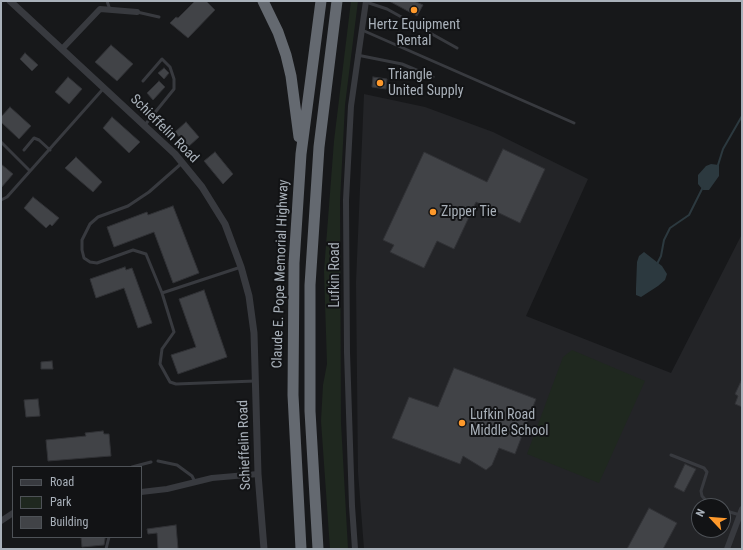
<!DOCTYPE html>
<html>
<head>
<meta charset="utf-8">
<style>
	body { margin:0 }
	#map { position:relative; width:743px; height:550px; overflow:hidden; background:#17181a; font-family:"Roboto Condensed",sans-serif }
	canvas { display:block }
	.frame { position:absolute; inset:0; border:2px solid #a9b1ba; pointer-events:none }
	.legend { position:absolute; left:12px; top:466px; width:130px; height:72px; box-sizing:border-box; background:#121315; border:1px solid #4e5257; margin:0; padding:5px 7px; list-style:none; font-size:12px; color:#a9b1ba }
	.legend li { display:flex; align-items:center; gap:8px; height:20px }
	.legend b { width:20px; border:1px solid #4e5257 }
	.north { position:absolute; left:691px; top:498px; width:40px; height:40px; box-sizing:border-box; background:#121315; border:1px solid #4e5257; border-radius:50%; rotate:296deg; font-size:11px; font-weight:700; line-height:16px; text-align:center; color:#a9b1ba }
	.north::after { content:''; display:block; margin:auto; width:14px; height:18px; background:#fe992b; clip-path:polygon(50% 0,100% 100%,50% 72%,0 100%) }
</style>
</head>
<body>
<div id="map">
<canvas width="743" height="550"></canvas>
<div class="frame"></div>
<ul class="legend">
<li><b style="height:5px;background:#383a3f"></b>Road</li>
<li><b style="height:11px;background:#1f281f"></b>Park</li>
<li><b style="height:11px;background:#414347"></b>Building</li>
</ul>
<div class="north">N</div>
</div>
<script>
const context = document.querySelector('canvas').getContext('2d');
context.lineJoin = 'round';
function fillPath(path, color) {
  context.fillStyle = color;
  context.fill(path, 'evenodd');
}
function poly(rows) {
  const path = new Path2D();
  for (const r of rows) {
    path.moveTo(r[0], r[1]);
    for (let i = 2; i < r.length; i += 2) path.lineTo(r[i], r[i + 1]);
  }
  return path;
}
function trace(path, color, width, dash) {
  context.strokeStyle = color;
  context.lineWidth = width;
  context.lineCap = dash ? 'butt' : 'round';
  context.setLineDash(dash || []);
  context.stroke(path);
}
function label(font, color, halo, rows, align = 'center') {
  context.font = font + ' "Roboto Condensed",sans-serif';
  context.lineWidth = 4;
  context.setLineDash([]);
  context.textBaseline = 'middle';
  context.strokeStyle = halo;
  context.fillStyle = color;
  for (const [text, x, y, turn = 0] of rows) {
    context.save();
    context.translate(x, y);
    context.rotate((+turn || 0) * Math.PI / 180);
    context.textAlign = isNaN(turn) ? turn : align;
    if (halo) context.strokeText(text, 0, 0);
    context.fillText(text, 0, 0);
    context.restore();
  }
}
const built = poly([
	[364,94,425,107,493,132,588,179,526,316,671,373,742,234,742,549,364,549,358,472,356,282],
	[699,506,723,506,723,530,699,530]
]);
const green = poly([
	[351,1,358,1,345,105,340,201,341,423,348,549,330,549,321,421,323,385,327,364,324,271,334,141],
	[572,350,645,381,599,483,527,454,563,357]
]);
const water = poly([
	[711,164,719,165,719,176,709,190,703,190,698,184,698,175,706,166],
	[644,252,662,266,667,274,665,280,658,286,641,297,636,295,636,288,637,262,639,256]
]);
const stream = poly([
	[718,165,723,149,742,116],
	[657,264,661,256,664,240,670,228,689,215,703,187]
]);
const building = poly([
	[195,1,206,1,215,10,188,38,170,23,176,17,178,18,195,1],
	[389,1,414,1,423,5,417,16,389,1],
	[111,45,133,64,117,81,95,62,111,45],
	[25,53,38,65,32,71,20,59,25,53],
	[164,68,169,73,164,79,158,73,164,68],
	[68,77,82,89,69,104,55,92,68,77],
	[373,77,387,79,386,89,372,87,373,77],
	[159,81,165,87,153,100,147,93,159,81],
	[10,107,31,126,19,139,1,122,1,117,10,107],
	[112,117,140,142,129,153,103,128,112,117],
	[186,122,199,137,188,147,175,132,186,122],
	[503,149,545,169,520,223,476,202,454,249,437,241,424,268,390,252,394,245,383,240,424,152,487,182,503,149],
	[215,152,233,174,223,184,204,161,215,152],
	[76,157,102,182,93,192,65,168,76,157],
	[1,164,13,174,1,188,1,164],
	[33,197,59,218,52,226,50,224,46,228,24,208,33,197],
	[173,206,199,273,173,283,154,232,114,247,107,227,147,212,148,215,173,206],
	[125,267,126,270,132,268,152,323,138,328,124,288,96,298,90,279,125,267],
	[204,290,227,357,178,374,171,355,196,347,179,299,204,290],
	[52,361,53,369,41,369,41,362,52,361],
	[454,368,536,399,515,454,499,448,492,465,486,470,463,456,460,464,392,438,409,397,438,407,454,368],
	[742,379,742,407,735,404,738,396,735,394,742,379],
	[38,399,40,416,26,417,24,400,38,399],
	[103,431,104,434,109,434,111,456,48,461,46,440,86,436,85,433,103,431],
	[685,464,696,469,684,492,674,487,685,464],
	[649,508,677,523,663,549,627,549,649,508],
	[176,525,178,549,158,549,157,533,148,534,147,529,176,525],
	[81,537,105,537,105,539,104,545,82,547,81,537]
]);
const service = poly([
	[107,1,110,10],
	[366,2,387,9,457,48],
	[137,12,159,17],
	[362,30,574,123],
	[357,55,402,64,433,77],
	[143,81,162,59,170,67,174,79,174,89,144,126],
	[1,142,30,171],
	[24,150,34,138,39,140,50,150],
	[182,163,149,192,128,206,98,217,90,224,82,240,82,250,84,258,90,262,97,263,133,250,146,254,162,293,241,267],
	[1,200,7,197,103,89],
	[162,293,174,332,162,349,160,364,170,382,176,384,255,381],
	[671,455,704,468,707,472,701,491,702,496,711,506],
	[158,461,177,465,192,476,195,482],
	[132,467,151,462],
	[723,510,740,515],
	[106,549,109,537]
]);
const minor = poly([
	[62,49,100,9,137,12],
	[141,492,167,489,212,478,258,474],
	[1,521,13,513],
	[355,549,352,506,347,352,346,200,351,106,366,1],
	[727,549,742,509]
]);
const tertiary = poly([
	[10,1,175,154,202,187,225,224,241,267,249,296,254,333,258,474,264,549]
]);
const motorway = poly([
	[263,1,278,32,286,55,291,76,299,137],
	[301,549,293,395,294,263,301,154,321,1],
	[318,549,310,411,310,285,319,147,337,1]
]);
const markers = [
	[414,10,4,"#fe992b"],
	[380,83,4,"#fe992b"],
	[433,212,4,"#fe992b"],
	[462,423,4,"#fe992b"]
];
const poiNames = [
	["Hertz Equipment",414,25,"center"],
	["Rental",414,41,"center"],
	["Triangle",388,75],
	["United Supply",388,91],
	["Zipper Tie",441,212],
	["Lufkin Road",470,415],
	["Middle School",470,431]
];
const streetNames = [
	["Schieffelin Road",164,129,45],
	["Claude E. Pope Memorial Highway",281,274,-88],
	["Lufkin Road",335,275,-90],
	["Schieffelin Road",245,445,-92]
];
fillPath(built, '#232427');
fillPath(green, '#1f281f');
fillPath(water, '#2c393f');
trace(stream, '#2c393f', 2);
fillPath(building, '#414347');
trace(building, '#313236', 1);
trace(service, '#383a3f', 3);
trace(minor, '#383a3f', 6);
trace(tertiary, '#383a3f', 7);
trace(motorway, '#646970', 11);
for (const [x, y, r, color] of markers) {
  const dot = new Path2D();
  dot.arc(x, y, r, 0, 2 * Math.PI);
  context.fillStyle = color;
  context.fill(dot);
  trace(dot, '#121315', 1.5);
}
label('14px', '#a9b1ba', '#121315', poiNames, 'left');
label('14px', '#a9b1ba', '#121315', streetNames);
</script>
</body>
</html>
